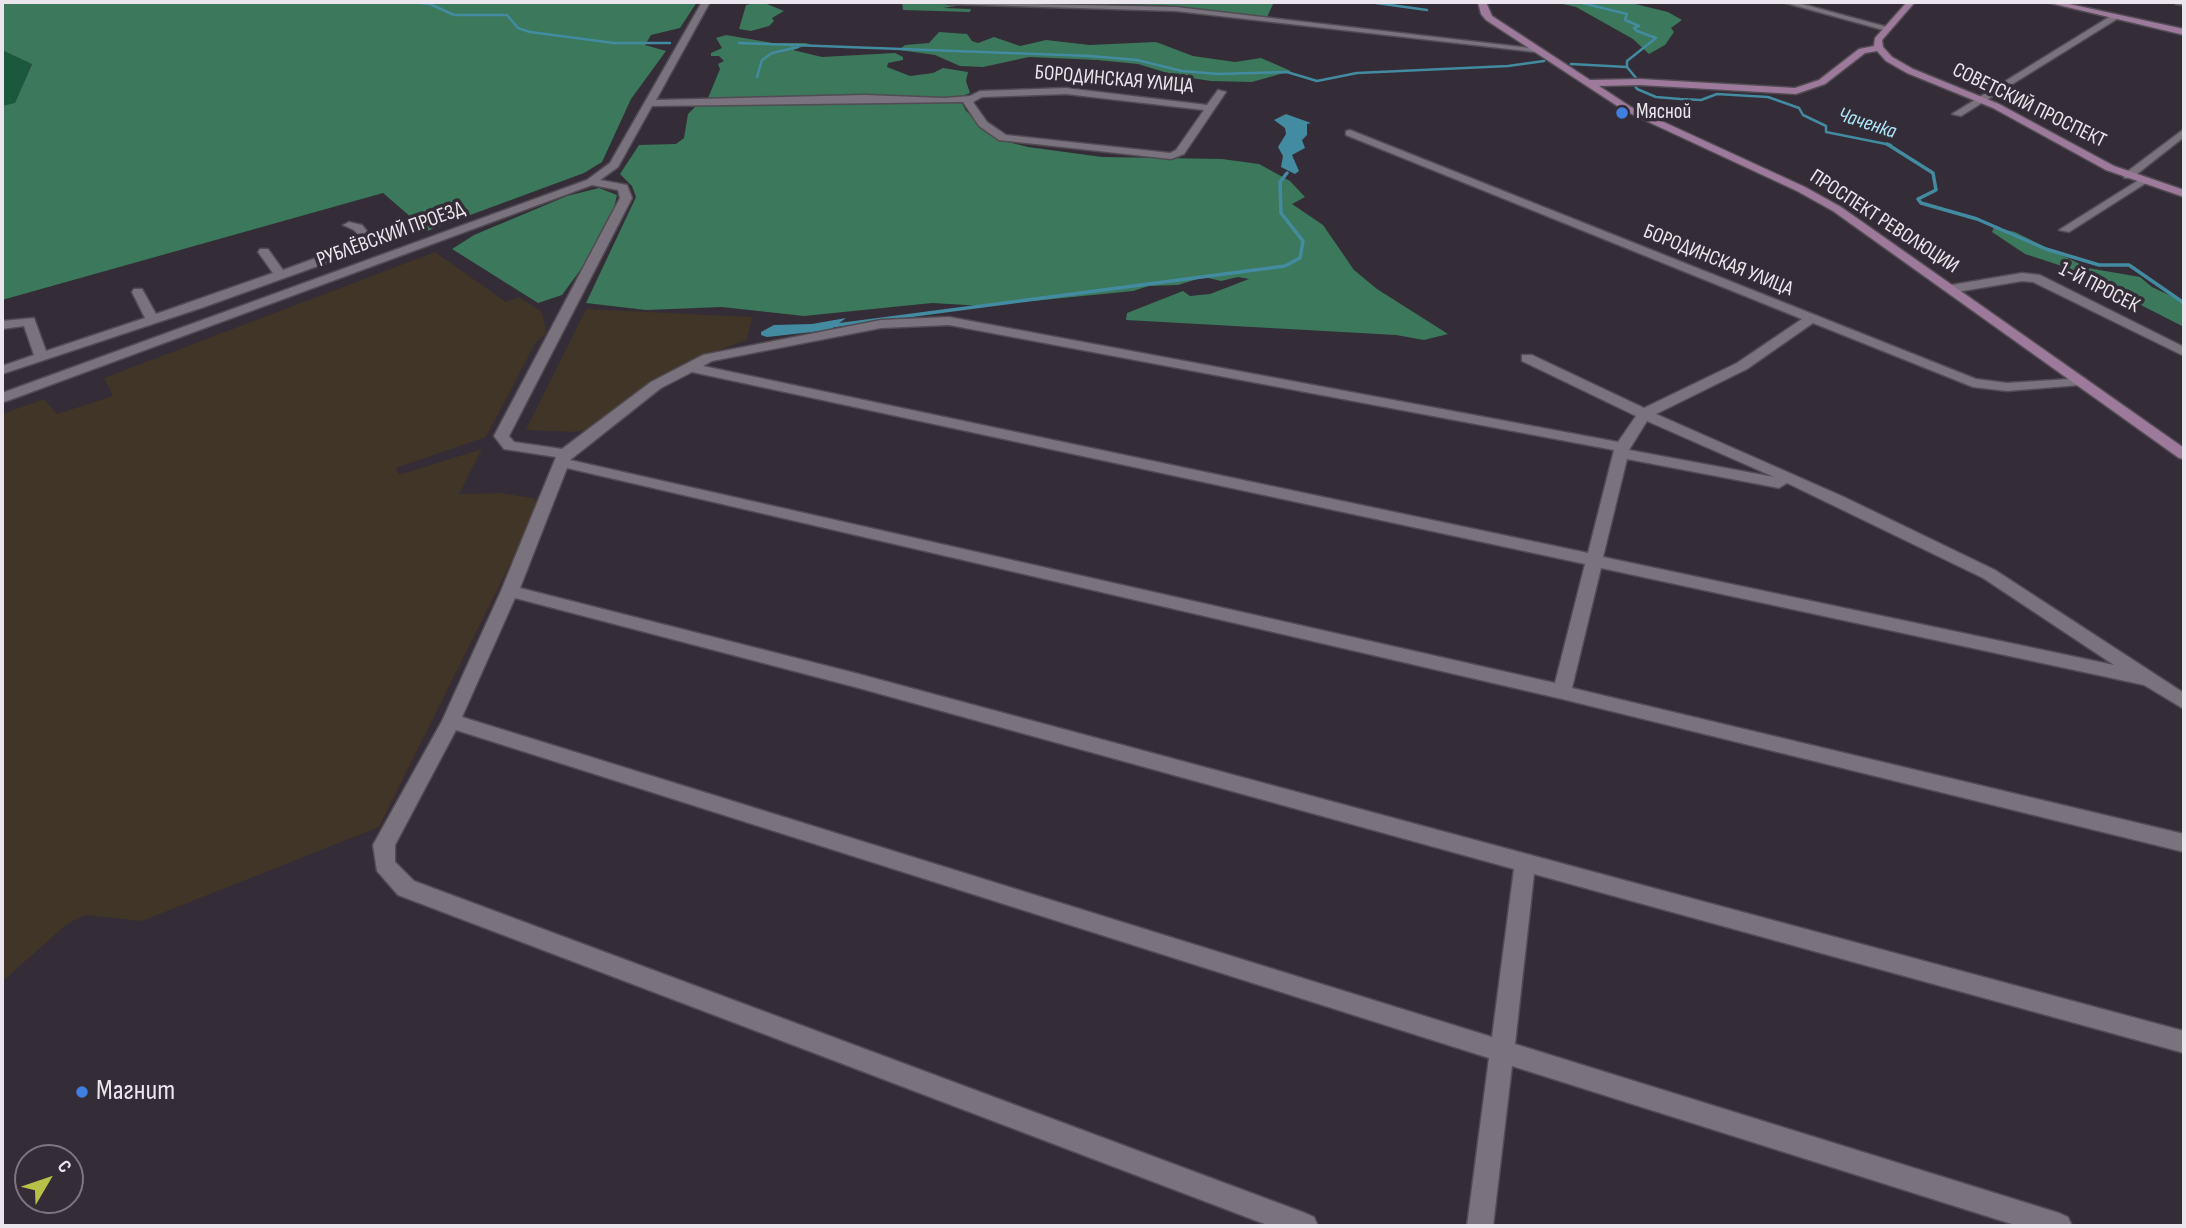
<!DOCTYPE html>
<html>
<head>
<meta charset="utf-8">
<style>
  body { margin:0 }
  #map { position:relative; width:2186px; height:1228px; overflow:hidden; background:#342c36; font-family:"Sofia Sans Condensed",sans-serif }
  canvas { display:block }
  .frame { position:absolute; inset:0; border:4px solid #ebe6ed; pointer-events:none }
  .north { position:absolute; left:14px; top:1144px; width:70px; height:70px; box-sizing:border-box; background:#342c36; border:2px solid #7d767f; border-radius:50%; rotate:51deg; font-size:19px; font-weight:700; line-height:28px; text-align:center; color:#ebe6ed }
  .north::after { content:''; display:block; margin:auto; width:24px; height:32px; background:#b8c147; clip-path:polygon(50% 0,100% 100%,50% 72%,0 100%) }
</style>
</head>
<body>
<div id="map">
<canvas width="2186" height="1228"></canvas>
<div class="frame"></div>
<div class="north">С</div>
</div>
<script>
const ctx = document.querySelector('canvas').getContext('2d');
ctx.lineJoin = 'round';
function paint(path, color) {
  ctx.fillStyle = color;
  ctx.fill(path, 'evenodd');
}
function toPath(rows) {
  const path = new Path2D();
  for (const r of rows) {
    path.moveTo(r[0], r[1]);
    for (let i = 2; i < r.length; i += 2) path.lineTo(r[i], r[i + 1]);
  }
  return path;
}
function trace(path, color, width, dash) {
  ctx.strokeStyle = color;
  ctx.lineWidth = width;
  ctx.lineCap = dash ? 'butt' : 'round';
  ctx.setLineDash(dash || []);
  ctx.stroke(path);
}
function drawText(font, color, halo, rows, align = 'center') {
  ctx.font = font + ' "Sofia Sans Condensed",sans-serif';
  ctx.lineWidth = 7;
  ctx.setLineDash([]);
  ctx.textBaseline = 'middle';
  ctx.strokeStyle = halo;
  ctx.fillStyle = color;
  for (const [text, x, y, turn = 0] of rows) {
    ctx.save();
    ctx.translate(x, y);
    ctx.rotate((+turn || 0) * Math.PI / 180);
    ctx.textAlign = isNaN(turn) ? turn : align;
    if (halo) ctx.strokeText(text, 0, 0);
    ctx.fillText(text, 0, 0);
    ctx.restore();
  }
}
paint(toPath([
  [435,252,506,302,519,297,541,311,547,333,536,342,486,437,396,468,397,471,399,475,482,449,459,494,500,493,533,498,537,502,513,558,379,827,142,921,85,915,67,924,2,982,2,414,44,399,57,414,113,396,104,378],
  [586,309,752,317,747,340,685,362,588,429,576,432,526,430]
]), '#403526');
paint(toPath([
  [2,50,32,63,15,104,2,106]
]), '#1c583e');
paint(toPath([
  [2,2,697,2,680,28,651,35,645,45,666,51,631,99,602,162,584,173,427,231,383,193,2,300,2,106,15,103,32,64,2,50],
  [762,2,784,11,772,18,774,21,769,26,751,31,739,29,746,5],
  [902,2,958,3,962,5,943,8,971,9,970,12,903,10],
  [977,2,1274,2,1267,17,1163,5],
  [1554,2,1627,2,1668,12,1682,20,1671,28,1674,32,1665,45,1649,54,1633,39,1576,7],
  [939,32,967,34,972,41,978,43,994,37,1020,46,1046,40,1090,45,1156,42,1193,56,1235,62,1261,58,1291,71,1252,82,1211,81,1177,76,1138,64,1097,60,1029,57,983,67,960,66,935,55,899,50,905,45,929,43],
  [726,35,773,43,805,43,810,44,793,50,822,57,895,53,903,57,903,60,888,63,887,67,910,76,933,73,943,68,968,72,966,81,970,93,959,97,966,111,1000,140,1028,147,1102,157,1222,159,1259,164,1290,181,1305,197,1292,204,1323,225,1354,270,1377,289,1448,334,1424,340,1396,335,1126,320,1127,313,1183,291,1190,296,1210,294,1249,279,1238,277,1221,281,1204,277,1178,285,1149,286,1133,291,983,306,932,303,804,316,722,307,646,310,586,303,636,197,632,186,620,174,639,145,676,144,684,138,688,114,696,106,706,103,720,69,718,64,724,61,719,56,711,56,711,53,722,48,716,38],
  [599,188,617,195,614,208,584,265,562,295,538,303,452,249,474,235,567,196],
  [1994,227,2015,232,2088,268,2140,277,2152,287,2184,302,2184,327,2068,268,2025,254,1992,232]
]), '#3c785b');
paint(toPath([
  [1286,114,1311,123,1307,124,1307,135,1302,140,1305,148,1292,155,1299,171,1295,174,1281,167,1283,156,1278,147,1286,134,1285,128,1274,120],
  [846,318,830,330,767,337,761,335,761,332,774,325,812,324]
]), '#438ba1');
trace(toPath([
  [357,2,391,2],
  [410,2,430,4,454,15,507,15,518,28,530,32,614,43,670,43],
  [1369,2,1427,10],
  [1578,2,1627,14,1625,20,1639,26,1634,28,1637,31,1656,38,1627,61,1627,67,1636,78,1634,84,1637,89,1656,97,1680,99,1701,100,1717,94,1768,97,1799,108,1803,115,1826,126,1826,132,1891,145],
  [2,3,18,2],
  [739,43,1090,56,1137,60,1182,71,1218,74,1287,72,1317,81,1357,73,1508,66,1544,61],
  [1571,64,1627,67],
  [757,77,762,60,772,53,798,47]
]), '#438ba1', 2.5);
trace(toPath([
  [1887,144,1933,173,1936,190,1918,199,1921,203,1977,219,2046,249,2099,265,2129,265,2184,303],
  [830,326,1285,266,1300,258,1303,241,1281,213,1280,182,1287,173]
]), '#438ba1', 3.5);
const street = toPath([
  [702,2,710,2,656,100,865,95,944,98,970,96,980,91,1066,88,1207,105,1218,90,1226,92,1184,154,1171,159,999,140,979,126,963,102,652,106,618,167,600,180,627,185,632,198,509,436,514,442,562,449,651,382,703,355,881,320,949,317,1618,442,1636,416,1522,361,1522,355,1532,355,1644,408,1737,363,1802,319,1346,135,1346,131,1350,130,1976,379,2007,383,2085,378,2087,381,2080,385,2007,391,1973,387,1813,323,1747,369,1656,414,1844,497,1995,570,2184,693,2184,709,2144,685,1601,568,1572,688,2184,834,2184,852,1562,699,567,468,520,588,855,673,2184,1031,2184,1053,1534,874,1515,1044,2059,1213,2068,1217,2072,1226,2018,1226,1512,1066,1493,1226,1467,1226,1489,1058,456,730,395,845,395,862,414,881,1305,1213,1314,1217,1318,1226,1270,1226,398,895,377,871,373,845,442,721,501,591,556,457,504,449,494,436,620,198,618,190,592,185,7,401,2,402,2,393,587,180,610,163,702,2],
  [1066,94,1204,110,1176,150,1170,153,1006,135,987,122,973,102,982,97,1066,94],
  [949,325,1614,450,1588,553,703,366,712,361,881,328,949,325],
  [692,372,1585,564,1555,683,570,460,661,388,692,372],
  [1647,421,1774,477,1629,450,1647,421],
  [1627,459,1779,488,1787,483,1983,578,2114,665,1603,557,1627,459],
  [515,598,855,687,1514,869,1492,1037,462,717,515,598],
  [944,2,1176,7,1539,49,1535,52,1176,11,948,4,944,2],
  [1782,2,1795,2,1891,28,1887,31,1782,2],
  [2175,2,2184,2,2184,5,2176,4,2175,2],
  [2114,14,2117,19,1961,116,1952,114,2114,14],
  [2184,129,2184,137,2132,178,2124,178,2124,174,2184,129],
  [2142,178,2147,181,2146,183,2069,232,2059,230,2142,178],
  [349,222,362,225,374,240,365,249,204,307,2,374,2,366,34,355,24,326,2,329,2,321,34,318,46,351,145,318,132,292,134,289,142,289,156,314,273,273,258,252,260,249,268,249,283,270,357,243,362,239,354,230,343,225,349,222],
  [2022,273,2040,275,2184,347,2184,356,2033,282,2022,281,1951,293,1945,289,1951,285,2022,273]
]);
const secondary = toPath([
  [1478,2,1486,2,1492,16,1590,80,1640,79,1795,88,1819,80,1859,49,1874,46,1875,38,1907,2,1915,2,1882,40,1883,47,1892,57,1913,69,1999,104,2114,166,2184,190,2184,197,2106,170,1993,108,1907,73,1886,61,1877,51,1865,53,1825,84,1796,94,1640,85,1599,86,1631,107,1805,187,1841,207,2184,448,2184,459,2179,458,1833,211,1797,191,1625,111,1486,20,1481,14,1478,2],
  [2046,2,2060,2,2184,29,2184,35,2046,2]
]);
trace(street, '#514b53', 3);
trace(secondary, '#514b53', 3);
paint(street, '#7a727d');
paint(secondary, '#9d7a9c');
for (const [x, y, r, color] of [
  [1622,113,7,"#3f7fe0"],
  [82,1092,7,"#3f7fe0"]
]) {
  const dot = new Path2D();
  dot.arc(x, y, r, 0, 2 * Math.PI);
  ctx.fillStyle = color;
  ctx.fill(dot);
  trace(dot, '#342c36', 2.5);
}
drawText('21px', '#ebe6ed', '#342c36', [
  ["БОРОДИНСКАЯ УЛИЦА",1114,80,5],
  ["СОВЕТСКИЙ ПРОСПЕКТ",2029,106,26],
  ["ПРОСПЕКТ РЕВОЛЮЦИИ",1884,222,33],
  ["РУБЛЁВСКИЙ ПРОЕЗД",391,235,-20],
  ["БОРОДИНСКАЯ УЛИЦА",1718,261,22],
  ["1-Й ПРОСЕК",2099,288,27]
]);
drawText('21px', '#ebe6ed', '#342c36', [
  ["Мясной",1636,113]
], 'left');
drawText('italic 21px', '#aee9fc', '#342c36', [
  ["Чаченка",1867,124,18]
]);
drawText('28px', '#ebe6ed', '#342c36', [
  ["Магнит",96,1092]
], 'left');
</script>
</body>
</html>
